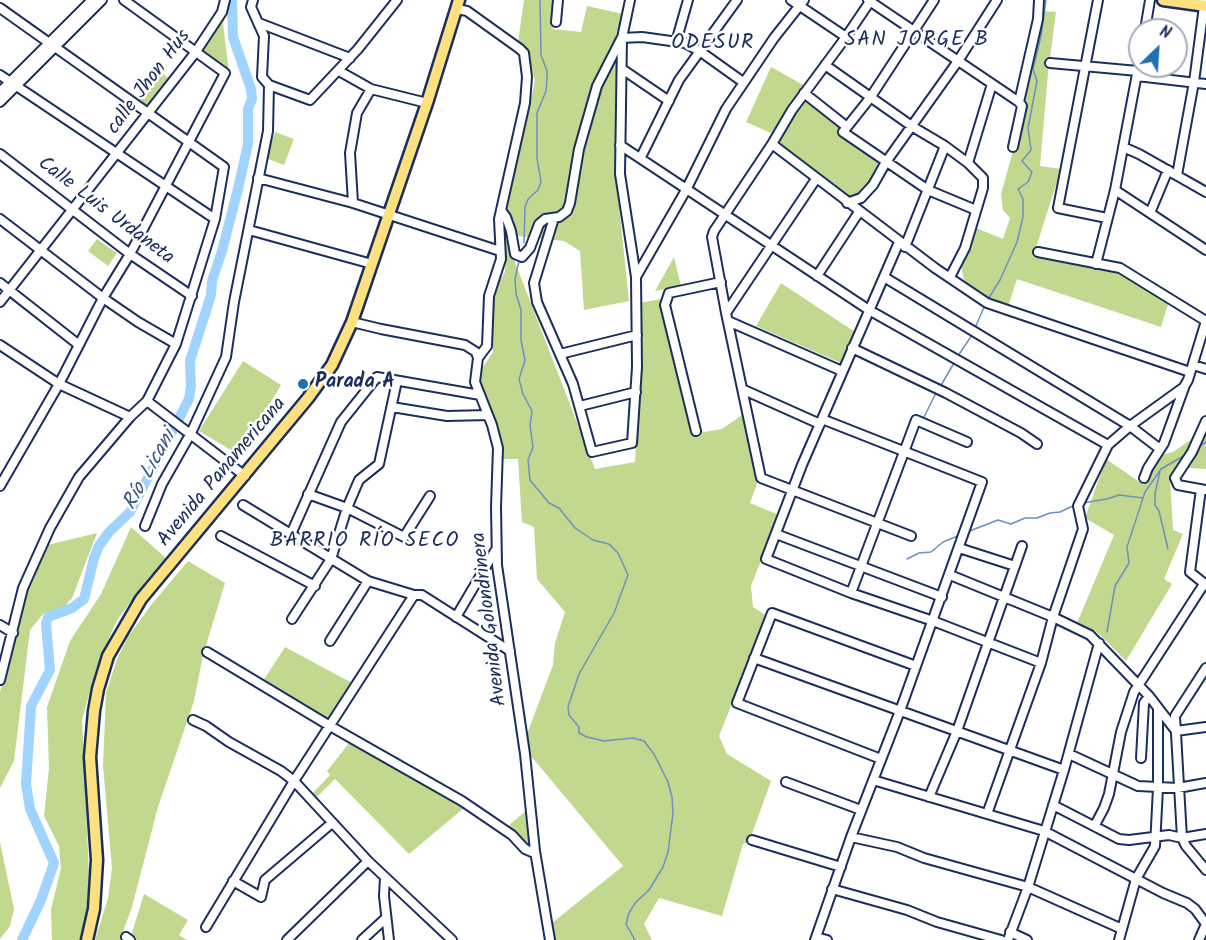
<!DOCTYPE html>
<html>
<head>
<meta charset="utf-8">
<style>
  body { margin:0 }
  #map { position:relative; width:1206px; height:940px; overflow:hidden; background:#fff; font-family:Kalam,sans-serif }
  canvas { display:block }
  .north { position:absolute; left:1128px; top:18px; width:60px; height:60px; box-sizing:border-box; background:#fff; border:2px solid #a4acbf; border-radius:50%; rotate:25deg; font-size:16px; font-weight:700; line-height:24px; text-align:center; color:#1b2f5e }
  .north::after { content:''; display:block; margin:auto; width:21px; height:27px; background:#1f6fb2; clip-path:polygon(50% 0,100% 100%,50% 72%,0 100%) }
</style>
</head>
<body>
<div id="map">
<canvas width="1206" height="940"></canvas>
<div class="north">N</div>
</div>
<script>
const ctx = document.querySelector('canvas').getContext('2d');
ctx.lineJoin = 'round';
function paint(path, color) {
  ctx.fillStyle = color;
  ctx.fill(path, 'evenodd');
}
function toPath(rows) {
  const path = new Path2D();
  for (const r of rows) {
    path.moveTo(r[0], r[1]);
    for (let i = 2; i < r.length; i += 2) path.lineTo(r[i], r[i + 1]);
  }
  return path;
}
function trace(path, color, width, dash) {
  ctx.strokeStyle = color;
  ctx.lineWidth = width;
  ctx.lineCap = dash ? 'butt' : 'round';
  ctx.setLineDash(dash || []);
  ctx.stroke(path);
}
function drawText(font, color, halo, rows, align = 'center') {
  ctx.font = font + ' Kalam,sans-serif';
  ctx.lineWidth = 5;
  ctx.setLineDash([]);
  ctx.textBaseline = 'middle';
  ctx.strokeStyle = halo;
  ctx.fillStyle = color;
  for (const [text, x, y, turn = 0] of rows) {
    ctx.save();
    ctx.translate(x, y);
    ctx.rotate((+turn || 0) * Math.PI / 180);
    ctx.textAlign = isNaN(turn) ? turn : align;
    if (halo) ctx.strokeText(text, 0, 0);
    ctx.fillText(text, 0, 0);
    ctx.restore();
  }
}
paint(toPath([
  [524,0,554,0,553,29,581,32,587,6,623,14,619,35,616,177,629,301,584,310,580,251,564,241,517,236,507,207,535,81,528,54,518,42],
  [226,11,223,24,229,72,200,51],
  [1042,11,1056,12,1048,73,1040,166,1061,169,1034,254,1120,274,1168,304,1161,327,1017,279,1008,307,990,300,964,280,961,266,976,228,1003,239,1010,218,1003,210,1001,194,1026,104,1024,92],
  [771,67,805,86,771,133,746,122],
  [159,71,171,80,148,109,137,100],
  [805,99,841,128,838,133,882,164,859,195,848,198,778,143,795,111],
  [275,132,294,139,284,165,266,158],
  [97,239,117,253,108,266,88,251],
  [506,239,595,469,635,462,640,360,639,303,662,299,692,434,722,429,742,415,757,484,750,503,779,515,751,586,753,607,767,616,719,736,727,754,771,781,749,842,743,844,722,916,659,898,644,924,652,940,555,940,552,923,623,866,530,755,527,734,553,665,555,643,565,612,537,579,534,527,522,522,518,459,501,459,498,439,480,382,481,370,493,352,492,299,496,287,505,272],
  [674,257,681,286,655,291],
  [781,283,855,332,841,363,756,326],
  [243,361,281,385,239,455,199,431],
  [1206,429,1206,469,1188,468,1170,477,1173,530,1183,534,1164,579,1172,584,1126,661,1097,632,1077,623,1114,535,1085,518,1106,459,1144,485,1160,455,1173,452],
  [131,527,167,559,147,580,117,620,97,666,82,720,89,874,85,931,80,940,52,940,51,909,61,869,59,846,44,816,49,768,47,707,70,641,101,594],
  [97,533,72,598,65,606,43,614,30,630,14,761,0,788,0,692,27,589,37,563,47,545],
  [188,561,225,583,203,655,194,701,158,807,132,907,120,940,95,940,108,898,112,868,103,766,106,693,117,659,128,637,151,605],
  [285,647,352,683,329,720,263,681],
  [350,742,464,808,409,854,335,779,316,798,312,794,330,775,327,771],
  [527,810,532,846,527,844,509,825],
  [0,842,14,909,10,926,0,939],
  [144,894,188,920,179,935,187,940,137,940,131,936]
]), '#c1d88e');
trace(toPath([
  [524,243,525,207,528,199,538,190,541,182,537,158,537,113,546,91,547,79,547,71,541,55,540,0],
  [519,261,515,279,516,294,521,310,521,340,525,360,519,379,523,394,532,411,530,425,533,447,528,460,530,480,549,503,559,508,575,528,593,540,609,544,618,553,628,575,614,613,579,674,568,707,569,715,579,727,579,733,587,737,604,741,633,738,644,741,654,754,668,782,672,797,673,813,668,852,663,867,649,890,636,902,629,913,626,924,635,940],
  [987,301,1000,280,1017,242,1023,217,1023,199,1018,189,1028,182,1032,172,1022,161,1031,150,1028,128,1037,81,1033,69,1041,36,1046,0],
  [975,328,985,305],
  [958,356,972,335],
  [940,387,954,363],
  [923,419,937,391],
  [1198,447,1206,442],
  [1160,472,1155,493,1155,505,1159,511,1168,549],
  [1083,503,1107,499,1119,495,1143,498],
  [967,532,998,520,1011,524,1025,518,1037,518,1050,513,1060,512,1075,505],
  [907,559,919,553,931,552,943,542,960,535],
  [1107,632,1115,586,1129,563,1127,547,1145,492,1161,469,1187,454]
]), '#6b91be', 1.5);
trace(toPath([
  [22,940,41,900,54,863,30,809,26,784,31,706,50,670,46,624,48,617,72,608,84,599,94,558,99,546,109,532,130,512,189,399,191,386,190,361,211,295,212,281,222,251,238,189,248,144,248,109,252,99,251,89,233,37,232,0]
]), '#a0d3fe', 10);
const minor = toPath([
  [253,0,251,7,264,36,262,77,269,85,310,100,358,49,397,0],
  [791,0,846,37],
  [868,0,1019,102,1022,106,1013,147],
  [871,0,846,37,792,110,772,144,714,231,712,237,726,313,761,478,911,536],
  [934,0,870,98,843,132,928,190,976,210],
  [1098,0,1058,208,1107,218],
  [0,8,224,167,215,219,176,344,147,401,130,417,79,477,50,528,23,588,0,680],
  [457,9,467,11,520,49,524,53,527,77,525,103,499,219,501,259,489,296,487,346,478,358,475,382,492,425,498,448,496,507,497,565,525,754,535,851,550,940],
  [556,22,558,0],
  [259,23,350,58],
  [1145,30,1150,0],
  [622,38,642,37,685,43,701,52,743,82],
  [676,42,688,0],
  [1050,63,1138,71],
  [825,65,913,127,945,146,968,163,983,178,983,188,965,248,950,277],
  [622,69,669,101],
  [339,71,371,89,427,103],
  [0,75,215,219],
  [1137,76,1206,84],
  [0,92,92,0],
  [804,93,847,127],
  [0,102,102,0],
  [1019,102,1038,19,1039,0],
  [772,144,935,268,987,303,1190,372],
  [620,145,869,310,1108,445,1130,426,1184,387,1188,380,1206,321],
  [1123,147,1139,154,1206,192],
  [0,154,130,254,192,296],
  [641,157,679,80,737,0],
  [968,163,992,84],
  [1177,175,1194,82,1204,6,1202,0],
  [258,178,353,203,500,251],
  [1115,190,1206,250],
  [353,203,350,153,357,113,371,89],
  [847,203,861,198,873,185,886,162,958,61,997,0],
  [501,210,506,217,511,231,515,254,522,257,530,248,539,224,545,219,559,217,567,211,570,203,579,149,597,86,621,39],
  [1150,213,1168,170],
  [554,218,534,283,537,302,573,384,592,452,632,443,637,367,636,277,620,174,622,38,630,0],
  [0,219,103,298,138,322,176,344],
  [249,230,372,264],
  [899,242,802,465,766,559,851,593,933,621,1041,663],
  [905,247,945,146],
  [1038,252,1120,268,1206,321],
  [1096,264,1115,190,1140,58],
  [817,276,859,212],
  [636,277,686,190,726,109,774,38,804,0],
  [884,277,1130,426,1160,449],
  [0,283,79,345],
  [0,302,195,53,222,12,225,0],
  [726,313,816,179],
  [728,321,842,371],
  [352,322,381,329,465,345,476,352,478,358],
  [0,345,59,384,130,417],
  [852,348,946,393,1021,433,1037,444],
  [560,354,637,335],
  [1193,365,1206,369],
  [744,390,820,424],
  [147,401,245,476],
  [580,406,636,392],
  [392,407,447,416,488,415],
  [696,431,665,305,669,293,721,282],
  [1144,478,1148,468,1164,443,1184,388],
  [0,486,59,384,103,298,130,254,225,73,124,0],
  [1201,489,1190,572,1206,585],
  [1205,490,1178,485,1175,478,1192,452,1206,421],
  [308,494,347,508,404,537,430,496],
  [243,505,368,581,414,595],
  [145,526,162,484,191,433,226,357,234,302,268,131,269,85],
  [291,534,341,422,377,377,480,395],
  [776,534,942,597],
  [221,536,315,586],
  [959,548,1015,566],
  [950,575,1053,617,1090,635,1149,696,1176,731,1206,727],
  [851,593,916,420,967,442],
  [456,617,495,551],
  [292,619,331,559,347,508,359,480,379,464,397,381],
  [0,625,13,633],
  [330,641,368,581],
  [207,652,330,726,462,801,512,835,525,849,532,852,535,851],
  [754,658,1064,770],
  [1206,668,1175,716,1182,838,1186,846,1206,870],
  [193,720,206,726,229,742,281,771,294,781,368,861,452,940],
  [1069,754,1138,786,1178,788,1206,783],
  [1141,758,1144,703,1149,696],
  [881,759,737,703,772,613,916,666],
  [873,780,1044,831,1163,893,1187,903,1195,909,1206,924],
  [786,782,861,810],
  [929,797,957,731,1022,546],
  [1053,805,1119,839,1129,840,1169,835,1182,838,1206,834],
  [987,814,1041,663,1053,617,1083,529,1078,506,1108,445],
  [1095,825,1104,808,1109,794,1121,732,1134,692,1204,584],
  [851,837,897,847,924,858,1028,887,1122,929],
  [752,840,841,867],
  [385,877,384,896,389,940],
  [233,881,261,897,265,880,332,823],
  [832,889,907,910,937,922,1001,940],
  [206,927,294,781,414,595,422,595,510,651],
  [1010,932,1027,940],
  [126,937,130,940],
  [816,937,827,940],
  [287,940,368,861],
  [362,940,386,918],
  [815,940,851,837,900,711,982,482,822,419],
  [1008,940,1028,887,1064,770,1099,643],
  [1119,940,1136,879,1155,846,1158,788,1158,709],
  [1199,940,1206,924]
]);
const major = toPath([
  [1163,0,1206,6],
  [87,940,94,909,97,860,90,757,94,711,98,689,108,656,141,599,308,398,332,365,352,322,427,103,459,0]
]);
trace(minor, '#1b2f5e', 12);
trace(major, '#1b2f5e', 15);
trace(minor, '#fff', 8);
trace(major, '#fde080', 10);
for (const [x, y, r, color] of [
  [303,384,6,"#1f6fb2"]
]) {
  const dot = new Path2D();
  dot.arc(x, y, r, 0, 2 * Math.PI);
  ctx.fillStyle = color;
  ctx.fill(dot);
  trace(dot, '#fff', 2);
}
drawText('20px', '#1b2f5e', '#fff', [
  ["calle Jhon Hus",150,83,-53],
  ["Calle Luis Urdaneta",105,212,37],
  ["Avenida Panamericana",223,473,-50],
  ["Avenida Golondrinera",491,619,-97]
]);
drawText('bold 20px', '#1b2f5e', '#fff', [
  ["Parada A",315,384]
], 'left');
ctx.letterSpacing = '1.5px';
drawText('21px', '#1b2f5e', '#fff', [
  ["SAN JORGE B",917,41],
  ["ODESUR",713,44],
  ["BARRIO RÍO SECO",365,542]
]);
ctx.letterSpacing = '0px';
drawText('italic 21px', '#3c5886', '#fff', [
  ["Río Licani",151,471,-61]
]);
</script>
</body>
</html>
